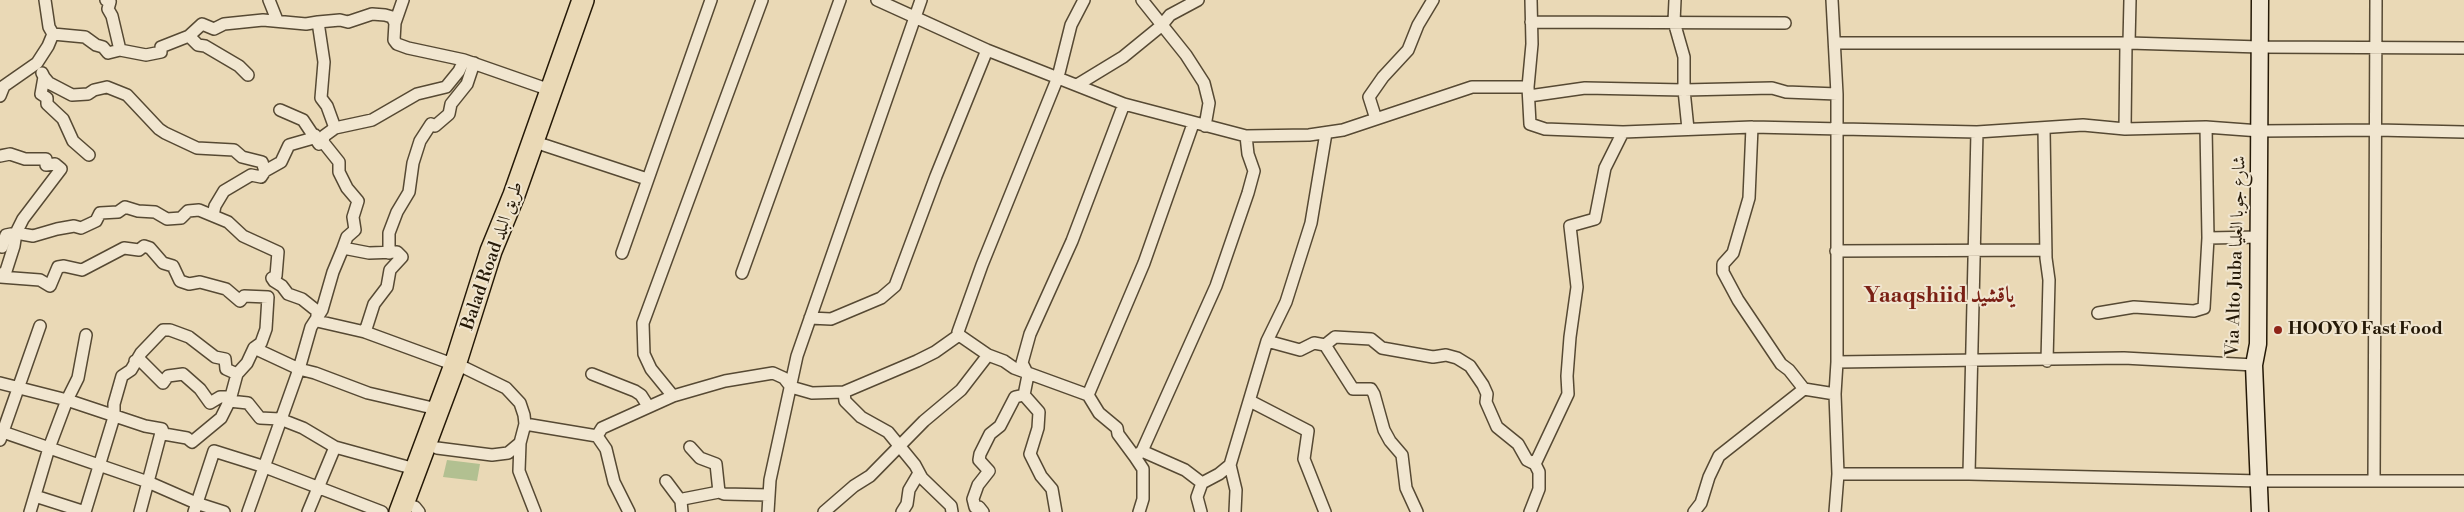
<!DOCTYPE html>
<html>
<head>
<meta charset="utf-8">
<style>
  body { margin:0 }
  canvas { display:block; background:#ead9b6 }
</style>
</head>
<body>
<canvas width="2464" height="512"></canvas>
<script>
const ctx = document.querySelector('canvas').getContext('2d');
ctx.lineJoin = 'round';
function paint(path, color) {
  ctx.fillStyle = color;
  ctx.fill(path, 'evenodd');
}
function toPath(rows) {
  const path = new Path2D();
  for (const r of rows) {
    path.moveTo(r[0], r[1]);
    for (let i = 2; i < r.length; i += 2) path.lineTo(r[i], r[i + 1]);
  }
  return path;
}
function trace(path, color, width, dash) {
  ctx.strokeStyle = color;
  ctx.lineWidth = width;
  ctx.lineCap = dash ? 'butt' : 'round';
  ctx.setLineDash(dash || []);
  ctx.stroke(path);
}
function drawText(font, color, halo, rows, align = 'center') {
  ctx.font = font + ' "Libre Bodoni",Amiri,serif';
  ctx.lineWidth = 4;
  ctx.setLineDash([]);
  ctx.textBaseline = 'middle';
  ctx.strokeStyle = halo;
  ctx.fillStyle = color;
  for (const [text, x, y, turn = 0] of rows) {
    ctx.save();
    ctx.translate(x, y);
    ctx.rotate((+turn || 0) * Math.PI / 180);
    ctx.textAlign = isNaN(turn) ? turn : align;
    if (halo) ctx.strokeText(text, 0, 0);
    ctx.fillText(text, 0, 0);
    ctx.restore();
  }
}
paint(toPath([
  [447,460,480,464,477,481,443,477]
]), '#b2c091');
const street = toPath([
  [106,0,110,2,108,9,112,16,120,50],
  [269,0,277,20],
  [877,0,987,50,1124,104,1246,136,1309,135,1343,130,1472,87,1528,87],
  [1084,0,1071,25,1058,77,982,265,958,332,959,335,988,355,1004,361,1014,368,1088,395,1099,413,1117,428,1118,434,1135,457,1142,451,1185,470,1202,483,1197,497,1201,512],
  [1142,0,1186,55,1204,83,1209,103,1205,126],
  [1531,0,1532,44,1528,87,1530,124,1545,129,1623,132,1752,127,1977,132,2083,125,2125,129,2206,127,2260,131,2377,130,2464,132],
  [1675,0,1674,22,1684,57,1684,90,1688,129],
  [1832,0,1837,94,1837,362,1835,394,1838,474,1835,512],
  [1531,22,1785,23],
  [395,23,403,0],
  [53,34,85,37,96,45,103,47,108,53,120,50,146,55,161,52,161,47,189,36,202,24,214,29,224,24,263,20,306,24,318,22],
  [189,36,198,45,205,46,239,66,248,75],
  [1835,43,2129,43,2260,47,2464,48],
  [2129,43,2130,0],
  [42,73,44,77,41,94,47,98,47,104,63,119,73,141,89,155],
  [44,77,49,83,72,95,88,94,94,90,107,87,127,95,159,129,165,133,197,148,234,150,242,157,262,162,265,171],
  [1077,85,1123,57,1161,26,1170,15,1198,0],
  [0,96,4,86,37,63,48,46,53,34,49,27,45,0],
  [1529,96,1585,88,1684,90,1772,88,1786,92,1837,94],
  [280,110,303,120,319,144,323,142,339,162,339,172,347,188,358,201,353,217,355,230,347,237,343,248,369,253,397,252,402,257,390,270,387,287,374,304,365,332],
  [1376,119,1369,97,1383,77,1408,50,1418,25,1433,0],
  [1752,127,1749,198,1733,253,1723,264,1723,272,1738,300,1781,364,1789,370,1804,389],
  [335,128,372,120,417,94,446,87,459,71,464,60],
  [2044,129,2046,258,2049,280,2047,361],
  [2125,129,2126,44],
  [323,142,324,136,335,128,327,106,321,98,324,62,318,22,340,20,348,22,372,14,385,15,392,17,395,23,394,40,397,44,408,48,464,60,550,90],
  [544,145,647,179],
  [0,156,10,154,25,159,46,159,46,165,55,164,61,169,23,219,16,233,6,235,2,247],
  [213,215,215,206,224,191,251,175,261,177,265,171,281,162,289,145,310,139,315,135],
  [2208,238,2259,237],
  [1836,251,2046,250],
  [389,253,389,233,397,212,409,192,413,163,420,141,431,124,435,126,449,114,451,104,467,84,474,63],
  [622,253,711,0],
  [742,273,840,0],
  [0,276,6,271,14,246,16,233,33,236,57,229,74,226,81,228,96,221,100,213,118,212,125,207,138,211,155,212,167,219,181,218,188,211,199,210,228,222,243,236,278,252,276,276,272,278,274,281,282,286,288,294,302,299,317,311,317,321],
  [0,277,40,280,50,286,58,267,64,266,82,270,124,248,139,250,144,246,150,248,163,263,173,266,180,281,189,284,200,282,226,289,240,301,244,296,268,297,266,329,261,343,254,348,299,369,315,373,368,393,437,409],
  [2098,313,2134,307,2194,311,2204,308,2208,238,2206,127],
  [810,318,831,319,881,298,895,286,936,176,987,50],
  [317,321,365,332,455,365],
  [1267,341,1300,350,1314,343,1325,345,1353,389,1371,389,1374,394,1384,430,1390,441,1402,455,1406,488,1417,512],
  [1325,345,1335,337,1371,339,1382,348,1433,357,1446,355,1457,358,1470,366,1483,385,1487,394,1486,402,1497,427,1518,444,1527,460,1535,464],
  [135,361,141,361,163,383,168,376,183,374,200,389,210,403,220,397,226,397,229,401,248,403,260,418,280,419,303,428,335,447],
  [1837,362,2124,358,2254,365],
  [465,368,506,388,520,403,524,415,525,424,520,443,519,471,535,512],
  [592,374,635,391,641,395,648,406],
  [0,383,67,400,145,426,162,429],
  [844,392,845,401,861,417,888,432,915,465,922,478,951,506,952,512],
  [1088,395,1144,263,1193,124],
  [673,396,725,381,773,373,784,378,791,387,812,393,844,392,917,361,935,352,959,335],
  [1250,401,1308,431,1304,459,1325,512],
  [525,424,597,436,606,449,614,482,629,512],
  [162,429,164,434,187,438,192,442,221,418,230,400,237,374,247,363,254,348],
  [0,431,148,482,196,503,224,512],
  [597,436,602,428,673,396,651,369,644,354,643,323,762,0],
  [0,440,40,326],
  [690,447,700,458,716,464,719,492,724,494,769,495],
  [437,448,492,455,508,453,520,443],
  [1142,451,1216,286,1248,193,1254,171,1248,154,1246,136],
  [1135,457,1143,469,1143,499,1139,512],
  [1838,474,1969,474,2260,481,2464,481],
  [1969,474,1977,132],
  [666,481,681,501],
  [2374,481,2376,0],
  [1202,483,1219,474,1230,465],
  [35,496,85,512],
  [415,507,419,512],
  [30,512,49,448,67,400,78,378,86,335],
  [85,512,114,417,114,404,122,376,131,370,141,353,163,330,170,330,189,337,215,357,225,359,226,369,237,374],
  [140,512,162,429],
  [194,512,214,451,265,467,382,512],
  [248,512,299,369,311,327,322,310,333,272,343,248],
  [308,512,335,447,415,469],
  [682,512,681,501,683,499,719,492],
  [768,512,770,480,797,356,921,0],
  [824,512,854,486,870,476,924,421,961,390,988,355],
  [902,512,907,504,909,490,919,473],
  [983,512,979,507,975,507,973,499,978,485,989,471,979,460,980,454,990,434,1000,426,1015,397,1024,395],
  [1056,512,1052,489,1041,476,1030,454,1038,428,1039,412,1024,395,1028,375,1022,363,1030,334,1072,241,1124,104],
  [1235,512,1236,490,1230,465,1267,341,1286,302,1311,223,1326,133],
  [1530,512,1539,489,1539,472,1535,464,1568,394,1567,376,1570,337,1577,287,1570,226,1595,219,1605,168,1623,132],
  [1694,512,1701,503,1709,477,1719,456,1804,389,1835,394]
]);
const secondary = toPath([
  [2260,512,2254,365,2258,344,2260,0]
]);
const highway = toPath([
  [400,512,455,365,491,251,514,195,583,0]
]);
trace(street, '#564933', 14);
trace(secondary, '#251907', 19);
trace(highway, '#251907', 24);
trace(street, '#f1e6d0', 11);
trace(secondary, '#f1e6d0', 16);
trace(highway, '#ead9b6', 21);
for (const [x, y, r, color] of [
  [2278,330,5,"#8f2418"]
]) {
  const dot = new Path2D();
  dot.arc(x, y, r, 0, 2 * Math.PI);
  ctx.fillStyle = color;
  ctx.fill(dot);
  trace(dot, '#f1e6d0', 2);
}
drawText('18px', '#251907', '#f1e6d0', [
  ["Balad Road طريق البلد",493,256,-71],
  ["Via Alto Juba شارع جوبا العليا",2237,256,-88]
]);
drawText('bold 18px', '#251907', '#f1e6d0', [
  ["HOOYO Fast Food",2288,330]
], 'left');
drawText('bold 22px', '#7a1f14', '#f1e6d0', [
  ["Yaaqshiid ياقشيد",1939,297]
]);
</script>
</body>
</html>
